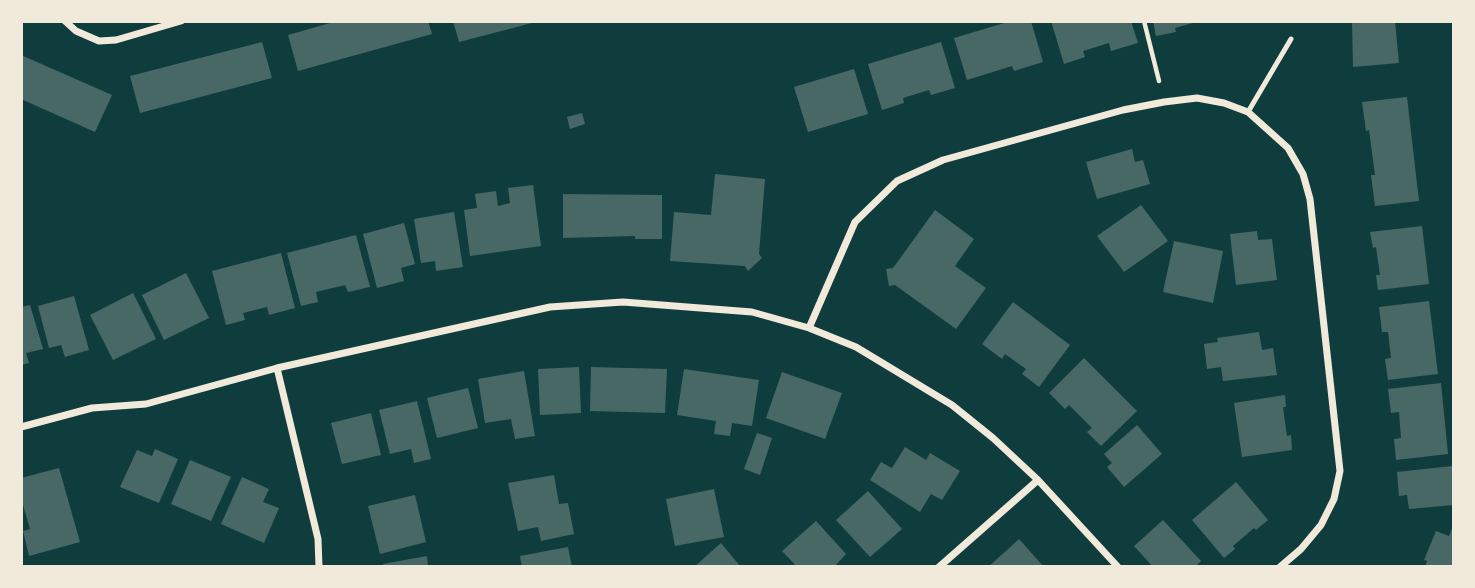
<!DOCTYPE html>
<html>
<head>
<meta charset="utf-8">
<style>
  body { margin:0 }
  #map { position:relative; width:1475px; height:588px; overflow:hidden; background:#0f3d3e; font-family:"Roboto Condensed",sans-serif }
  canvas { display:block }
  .frame { position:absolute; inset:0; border:23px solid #f1e9da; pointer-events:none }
</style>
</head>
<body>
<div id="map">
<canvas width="1475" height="588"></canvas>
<div class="frame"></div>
</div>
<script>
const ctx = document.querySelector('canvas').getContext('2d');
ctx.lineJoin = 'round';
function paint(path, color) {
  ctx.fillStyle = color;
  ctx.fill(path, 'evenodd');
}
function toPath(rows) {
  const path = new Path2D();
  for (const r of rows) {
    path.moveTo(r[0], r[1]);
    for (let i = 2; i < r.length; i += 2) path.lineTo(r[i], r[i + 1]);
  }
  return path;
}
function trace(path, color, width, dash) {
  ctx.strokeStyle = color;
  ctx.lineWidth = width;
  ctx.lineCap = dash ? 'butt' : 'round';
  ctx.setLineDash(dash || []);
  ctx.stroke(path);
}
paint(toPath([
  [337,21,428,21,432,34,298,71,288,35],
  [453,21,536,21,536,22,459,42],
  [1011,21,1031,21,1043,62,1014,71,1012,66,967,80,954,38],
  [1051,21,1131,21,1138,43,1111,51,1109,43,1083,51,1085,57,1064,64],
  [1153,21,1192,21,1193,23,1175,28,1176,32,1156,36],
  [1352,21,1395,21,1399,63,1353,67],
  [262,42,272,78,140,113,130,76],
  [941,42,955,88,931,95,929,90,903,98,904,103,882,110,868,64],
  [21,55,112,95,95,132,21,99],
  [854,69,868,114,808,132,794,87],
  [1407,97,1419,201,1375,206,1371,175,1375,175,1369,130,1366,131,1362,102],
  [582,113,585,124,570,129,567,117],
  [1132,149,1135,162,1143,160,1150,184,1097,199,1086,162],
  [715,174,765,179,759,254,762,258,748,271,745,266,670,261,674,212,711,215],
  [533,185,541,246,470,256,464,210,477,208,475,194,496,191,498,206,510,203,508,188],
  [563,194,662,195,662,239,635,239,635,236,563,238],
  [1141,205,1168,241,1124,272,1097,236],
  [935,210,974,239,955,266,986,288,956,329,895,285,889,286,886,269,893,268],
  [454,212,463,267,436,271,435,261,421,263,414,219],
  [404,223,415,264,401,268,404,281,377,288,363,234],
  [1422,226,1429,284,1378,290,1376,275,1380,275,1376,247,1373,248,1370,232],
  [1257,231,1258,240,1272,239,1277,280,1236,285,1230,234],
  [356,235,370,287,348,292,345,285,316,292,318,302,301,306,287,253],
  [1174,241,1223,251,1213,303,1163,292],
  [281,253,295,308,269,315,267,307,243,313,245,320,226,325,212,271],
  [186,273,209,318,164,340,142,295],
  [133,293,156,339,113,360,90,315],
  [74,296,89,350,65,357,61,345,49,348,38,306],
  [1429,301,1438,374,1388,380,1385,359,1391,358,1388,332,1382,332,1379,307],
  [1013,302,1070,345,1039,387,1022,374,1026,369,1005,354,1002,359,982,344],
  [30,305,43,349,26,353,29,363,21,365,21,307],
  [1259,332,1262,350,1273,348,1277,375,1223,381,1221,367,1207,369,1204,344,1218,342,1217,338],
  [1084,358,1137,411,1101,446,1087,432,1092,428,1069,405,1065,409,1049,393],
  [579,367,581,413,540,415,538,369],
  [591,367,667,369,665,413,590,411],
  [684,369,759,380,752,426,732,423,730,436,714,434,716,421,677,415],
  [524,371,535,436,515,439,511,419,485,423,478,379],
  [782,372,842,393,825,439,766,418],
  [1441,383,1448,454,1396,460,1394,439,1401,438,1399,412,1391,413,1388,389],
  [468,388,478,428,437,438,427,398],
  [1285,395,1286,407,1283,407,1287,436,1291,435,1292,450,1242,457,1234,403],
  [417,401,431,459,414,463,411,449,390,454,379,410],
  [371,413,381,455,342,464,331,423],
  [1137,425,1162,454,1124,487,1107,467,1112,463,1104,454],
  [757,433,772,438,760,475,744,469],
  [905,447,926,460,930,453,960,471,942,500,931,494,920,512,870,480,881,462,892,468],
  [155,449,178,459,159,503,120,487,137,450,152,456],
  [190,460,231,477,211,521,171,504],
  [1452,466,1454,505,1409,509,1407,495,1399,496,1397,472],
  [59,468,80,542,29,556,23,531,30,529,23,505,21,506,21,478],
  [554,475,559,504,568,503,574,534,541,541,538,527,518,531,508,483],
  [242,477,269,489,263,502,279,508,264,543,221,524],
  [1236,482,1268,520,1256,530,1254,528,1233,546,1235,549,1224,558,1192,520],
  [714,489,724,537,675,546,666,499],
  [868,491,902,529,870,557,836,520],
  [415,495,426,542,380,554,368,506],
  [1163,520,1201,561,1195,567,1153,567,1134,546],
  [816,521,846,554,834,567,797,567,782,551],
  [1454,523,1454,567,1425,567,1427,561,1424,560,1436,531,1449,536],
  [1019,539,1044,567,988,567,1007,550],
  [721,543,740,566,694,567],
  [568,547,572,567,522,567,520,556],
  [427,556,428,567,384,567,383,564]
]), '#486865');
trace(toPath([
  [1144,21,1159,81]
]), '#f1e9da', 4.5);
trace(toPath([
  [1248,112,1291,39]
]), '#f1e9da', 5);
trace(toPath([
  [65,21,76,31,99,41,116,40,181,21],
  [809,328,855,222,897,181,943,160,1123,110,1164,102,1197,98,1224,103,1248,112,1288,148,1303,174,1310,199,1340,471,1334,499,1321,525,1301,549,1280,567],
  [277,368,318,539,319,567],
  [21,427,92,408,146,404,277,368,550,307,623,302,752,312,809,328,856,347,952,405,993,438,1038,480,1118,567],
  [939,567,1038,480]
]), '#f1e9da', 7);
</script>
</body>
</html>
